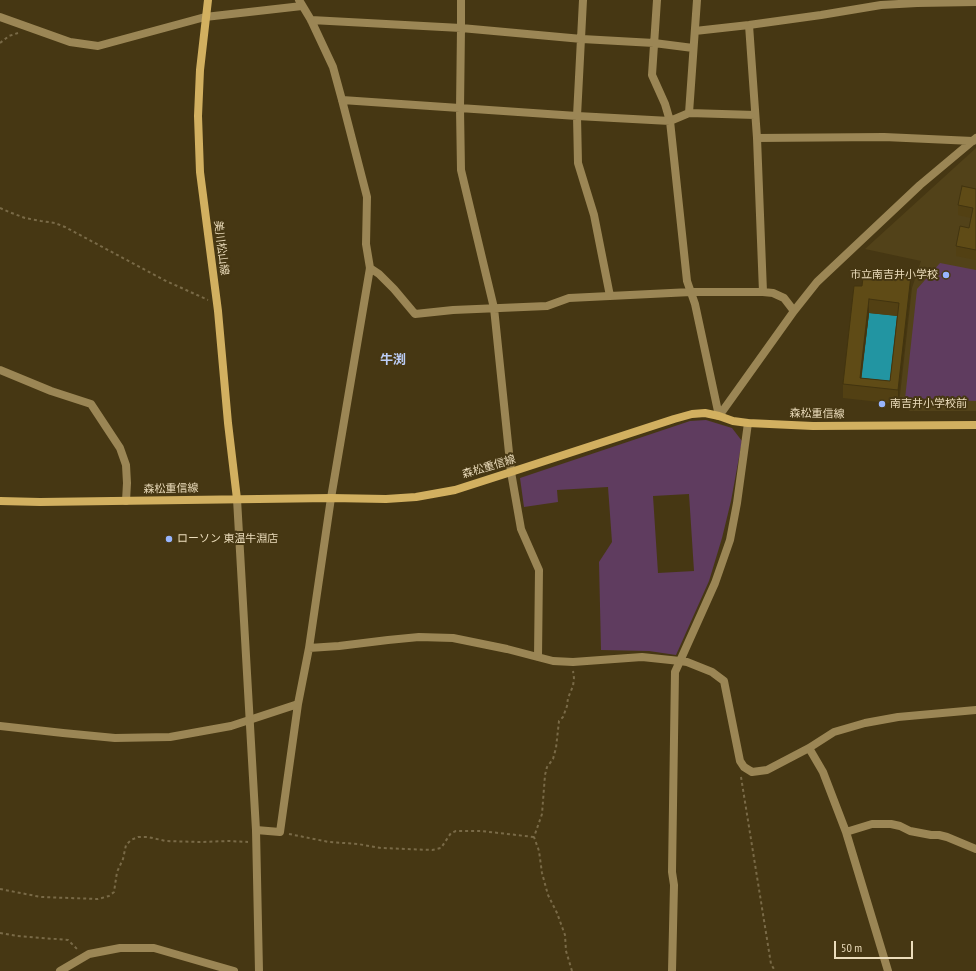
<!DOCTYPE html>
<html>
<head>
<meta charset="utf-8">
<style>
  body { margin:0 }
  #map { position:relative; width:976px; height:971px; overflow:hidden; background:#463713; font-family:"PT Sans Narrow",sans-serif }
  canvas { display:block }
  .scale { position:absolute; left:834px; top:941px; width:79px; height:18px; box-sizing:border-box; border:2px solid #ebdcbb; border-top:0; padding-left:5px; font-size:12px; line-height:14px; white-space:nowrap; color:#ebdcbb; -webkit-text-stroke:3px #463713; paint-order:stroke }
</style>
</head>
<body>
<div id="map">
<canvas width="976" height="971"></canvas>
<div class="scale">50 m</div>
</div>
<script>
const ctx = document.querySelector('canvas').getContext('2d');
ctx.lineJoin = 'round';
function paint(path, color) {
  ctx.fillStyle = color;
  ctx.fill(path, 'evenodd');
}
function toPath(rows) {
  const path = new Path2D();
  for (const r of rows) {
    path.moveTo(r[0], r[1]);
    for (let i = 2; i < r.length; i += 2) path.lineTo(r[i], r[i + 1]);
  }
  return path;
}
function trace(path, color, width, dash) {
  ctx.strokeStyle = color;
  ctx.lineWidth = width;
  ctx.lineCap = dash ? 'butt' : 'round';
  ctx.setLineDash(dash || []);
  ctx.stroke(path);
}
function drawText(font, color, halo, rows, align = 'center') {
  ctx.font = font + ' "PT Sans Narrow","Noto Sans JP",sans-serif';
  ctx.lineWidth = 4;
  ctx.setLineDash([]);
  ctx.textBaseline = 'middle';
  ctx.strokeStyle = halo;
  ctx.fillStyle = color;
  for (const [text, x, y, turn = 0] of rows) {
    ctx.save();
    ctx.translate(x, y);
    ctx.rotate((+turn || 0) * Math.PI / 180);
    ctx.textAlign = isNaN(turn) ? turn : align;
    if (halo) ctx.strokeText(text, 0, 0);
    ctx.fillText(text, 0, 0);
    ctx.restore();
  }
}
paint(toPath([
  [976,148,976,411,910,411,899,404,912,288,921,261,865,249]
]), '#524219');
paint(toPath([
  [940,263,976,270,976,401,905,399,917,289],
  [706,420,732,428,742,441,731,501,722,538,709,581,676,655,649,651,601,650,599,562,612,542,608,487,557,490,558,502,524,507,520,478,690,421],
  [689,494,694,571,658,573,653,496]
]), '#5f3c5f');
paint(toPath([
  [869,313,899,316,890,395,860,391]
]), '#2295a2');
trace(toPath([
  [0,43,9,36,18,33],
  [0,208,9,212,25,218,41,221,55,223,65,227,164,280,208,300],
  [741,777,771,964,775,971],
  [289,834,329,842,358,844,381,848,432,850,441,848,451,833,456,831,481,831,534,837],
  [0,889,41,897,98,899,109,896,114,892,117,872,123,859,126,845,131,840,138,837,148,837,166,841,200,842,229,841,248,842],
  [0,933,17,936,68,940,78,950],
  [572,971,566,951,565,935,557,913,548,895,542,873,539,851,534,837,542,814,545,775,547,767,553,759,556,748,559,721,563,717,567,706,568,698,573,686,574,678,573,671]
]), '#796a47', 2, [3, 3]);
trace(toPath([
  [299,0,311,20,333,67,342,100,367,197,366,244,370,268,331,498,309,648],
  [461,0,461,28,460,109,461,170,494,308,511,472,521,529,539,570,538,657],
  [583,0,577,116,578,163,594,215,610,296],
  [657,0,652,75,665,104,670,121,687,281,695,304,719,416],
  [0,17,70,42,98,46,205,17,302,6],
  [311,20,461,28,582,39,654,43,693,48],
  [749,25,757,138,763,292],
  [695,31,749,25,821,15,881,5,917,3,976,2],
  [342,100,577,116,670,121,689,113,755,115],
  [689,113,697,0],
  [757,138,884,137,973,141],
  [370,268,379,274,394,289,415,314,453,310,547,306,569,298,691,292,763,292,773,293,784,298,794,311],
  [0,370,51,391,91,404,120,448,126,465,127,483,126,501],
  [719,416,794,311,817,282,920,185,976,138],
  [748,423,737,503,730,540,715,583,680,661,687,662,712,672,724,681,740,761,744,767,752,772,767,770,809,748,834,732,865,723,898,717,976,710],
  [0,726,63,733,115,738,170,737,231,726,298,704,309,648,339,646,388,640,419,637,453,638,507,649,553,661,573,662,642,657,680,661,675,672,672,872,674,885,672,971],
  [809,748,823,772,846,832,888,971],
  [256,830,280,832,298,704],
  [846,832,872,824,891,824,900,826,910,831,931,835,939,835,947,837,976,849],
  [60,971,89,954,120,948,154,948,234,971]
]), '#9b8655', 8);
trace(toPath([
  [237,499,256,830,259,971]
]), '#9b8655', 8);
trace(toPath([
  [208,0,200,70,198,116,200,172,218,311,228,423,237,499],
  [0,501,40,502,331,498,386,499,416,497,455,490,511,472,674,419,692,414,705,413,719,416,733,421,748,423,813,426,976,425]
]), '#d2b060', 8);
paint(toPath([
  [976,189,976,260,956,256,956,246,969,228,971,218,958,215,958,205],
  [862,286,911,289,898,404,843,398,843,384],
  [869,313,897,316,890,381,861,378]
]), '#524013');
paint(toPath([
  [911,275,911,289,898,404,898,390],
  [869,299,869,313,860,386,860,378]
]), '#42340f');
const building = toPath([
  [962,186,976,189,976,250,956,246,960,226,969,228,973,208,958,205,962,186],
  [864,270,911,275,898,390,843,384,854,286,862,286,864,270],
  [869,299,899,303,890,381,860,378,869,299]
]);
paint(building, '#5f4b16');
trace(building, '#42340f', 1);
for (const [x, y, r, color] of [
  [946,275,4,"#98b5fd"],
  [882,404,4,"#98b5fd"],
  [169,539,4,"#98b5fd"]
]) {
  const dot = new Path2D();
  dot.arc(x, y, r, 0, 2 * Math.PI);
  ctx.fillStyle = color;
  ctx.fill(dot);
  trace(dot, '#463713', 1.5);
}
drawText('11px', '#ebdcbb', '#463713', [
  ["美川松山線",221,248,83],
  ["森松重信線",817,414,1],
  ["森松重信線",489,467,-17],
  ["森松重信線",171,489,-1]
]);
drawText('11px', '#ebdcbb', '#463713', [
  ["市立南吉井小学校",938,275,"right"],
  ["南吉井小学校前",890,404],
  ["ローソン 東温牛淵店",177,539]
], 'left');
drawText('bold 13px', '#bccdf6', '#463713', [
  ["牛渕",393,360]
]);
</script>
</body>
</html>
